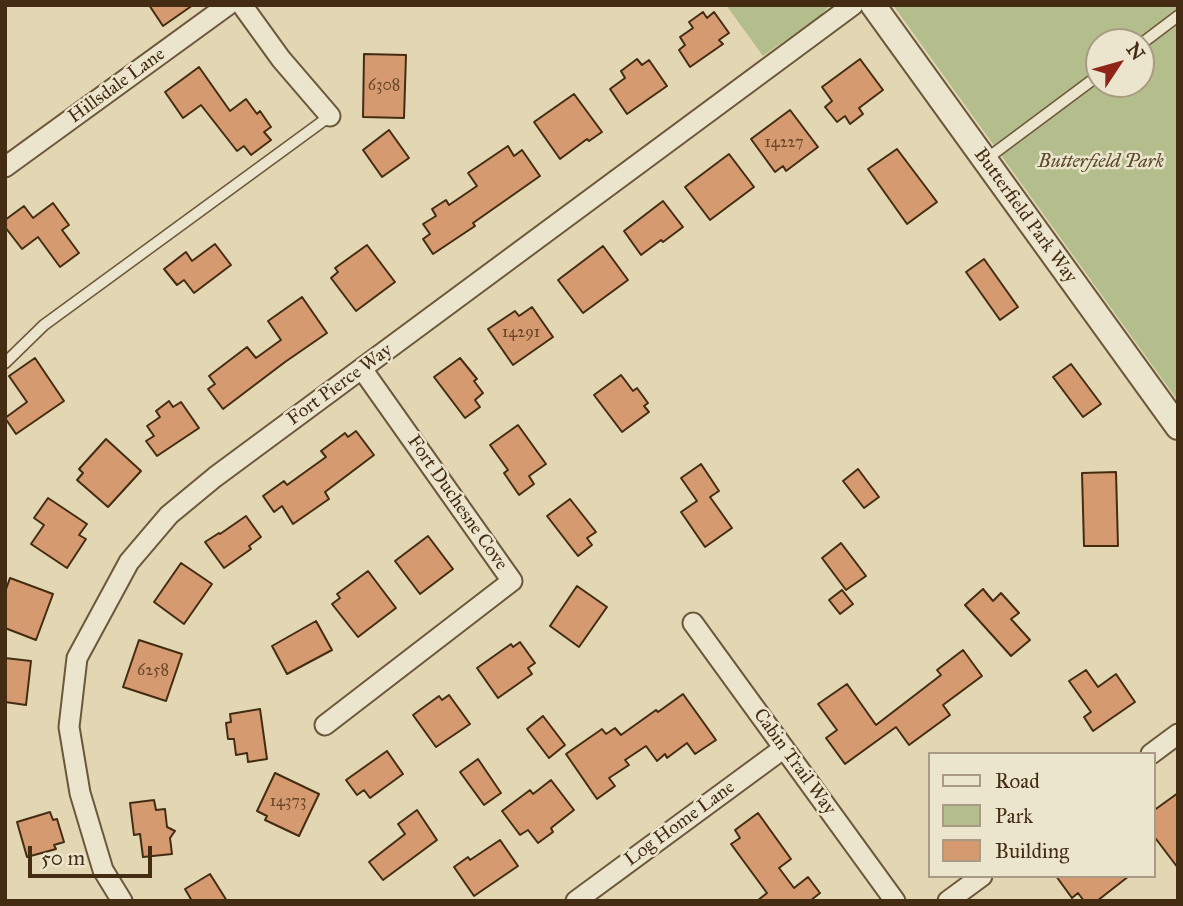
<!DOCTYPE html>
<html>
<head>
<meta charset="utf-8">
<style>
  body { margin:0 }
  #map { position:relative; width:1183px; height:906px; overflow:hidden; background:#e2d7b2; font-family:"IM FELL Great Primer",serif }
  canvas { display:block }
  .frame { position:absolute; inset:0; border:7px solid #442c13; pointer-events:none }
  .legend { position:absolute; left:928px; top:752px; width:228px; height:126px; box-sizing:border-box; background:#ece5cd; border:2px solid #a99b83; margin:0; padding:9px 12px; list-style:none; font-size:21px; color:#442c13 }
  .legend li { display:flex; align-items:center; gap:14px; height:35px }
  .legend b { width:35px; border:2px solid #a99b83 }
  .north { position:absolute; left:1085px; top:28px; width:70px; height:70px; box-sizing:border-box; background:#ece5cd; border:2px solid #a99b83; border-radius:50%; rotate:54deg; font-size:19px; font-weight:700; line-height:28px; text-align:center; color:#442c13 }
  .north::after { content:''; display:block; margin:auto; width:24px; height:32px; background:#8f2418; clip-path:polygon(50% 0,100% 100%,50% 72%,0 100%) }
  .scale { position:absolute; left:28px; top:846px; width:124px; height:32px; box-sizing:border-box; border:4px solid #442c13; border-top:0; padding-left:9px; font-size:21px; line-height:24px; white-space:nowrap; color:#442c13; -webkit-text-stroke:5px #ece5cd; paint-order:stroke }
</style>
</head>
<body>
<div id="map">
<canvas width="1183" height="906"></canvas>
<div class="frame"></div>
<ul class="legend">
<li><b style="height:9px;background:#ece5cd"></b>Road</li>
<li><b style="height:19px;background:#b3be8c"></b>Park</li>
<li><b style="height:19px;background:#d59a6f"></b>Building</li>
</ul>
<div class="north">N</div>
<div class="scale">50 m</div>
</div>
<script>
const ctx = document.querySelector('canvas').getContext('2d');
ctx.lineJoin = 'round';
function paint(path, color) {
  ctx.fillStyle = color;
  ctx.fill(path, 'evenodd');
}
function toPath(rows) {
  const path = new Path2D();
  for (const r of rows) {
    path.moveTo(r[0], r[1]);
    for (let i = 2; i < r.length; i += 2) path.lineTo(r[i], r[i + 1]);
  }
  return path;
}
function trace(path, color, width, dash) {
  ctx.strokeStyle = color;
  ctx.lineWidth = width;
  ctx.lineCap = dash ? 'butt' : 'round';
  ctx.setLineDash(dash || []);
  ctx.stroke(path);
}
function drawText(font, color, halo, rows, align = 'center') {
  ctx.font = font + ' "IM FELL Great Primer",serif';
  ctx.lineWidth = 5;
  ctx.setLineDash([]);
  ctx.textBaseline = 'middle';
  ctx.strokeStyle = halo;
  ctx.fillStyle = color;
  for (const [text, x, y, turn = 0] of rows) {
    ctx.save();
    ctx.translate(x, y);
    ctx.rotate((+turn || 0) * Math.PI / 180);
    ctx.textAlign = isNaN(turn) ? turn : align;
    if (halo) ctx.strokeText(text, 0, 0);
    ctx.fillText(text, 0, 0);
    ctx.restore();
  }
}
paint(toPath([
  [726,5,830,5,821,15,763,56],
  [893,5,1178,5,1178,401,931,58],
  [1099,42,1141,42,1141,84,1099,84]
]), '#b3be8c');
const building = toPath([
  [149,5,193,5,163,26,149,5],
  [703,12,707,18,714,12,729,33,719,40,723,44,690,67,679,50,685,45,680,37,693,28,689,22,703,12],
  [364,54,406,55,404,118,363,117,364,54],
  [637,59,642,65,649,60,667,86,627,114,610,89,625,78,621,71,637,59],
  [860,59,883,90,859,108,863,114,850,124,845,116,837,122,825,107,832,101,822,87,860,59],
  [199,67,230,111,246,99,257,114,260,111,271,127,264,132,271,140,251,155,244,146,237,151,201,105,183,118,165,92,199,67],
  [574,94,602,132,589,141,587,139,560,159,534,122,574,94],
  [790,110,818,147,786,171,783,166,775,172,751,139,790,110],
  [389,130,409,158,382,177,363,150,389,130],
  [508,146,514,156,522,150,540,176,473,223,475,226,433,254,423,239,430,234,423,224,436,216,432,209,446,200,449,205,477,186,468,173,508,146],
  [897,149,937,202,907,224,868,169,897,149],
  [729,154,754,187,710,220,685,187,729,154],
  [663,201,683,227,663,242,661,240,641,255,624,231,663,201],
  [53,203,69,225,62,230,79,253,60,267,38,237,22,249,5,227,5,220,24,206,33,218,53,203],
  [215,244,231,265,194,293,184,280,177,285,164,269,186,252,192,261,215,244],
  [367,245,395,282,356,311,331,278,338,272,335,268,367,245],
  [603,246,628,280,583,313,558,280,603,246],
  [984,259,1018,307,1000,320,966,272,984,259],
  [302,297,327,333,285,362,223,409,208,389,215,384,209,376,247,347,256,358,281,340,268,321,302,297],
  [532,307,553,337,513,365,488,329,515,311,519,316,532,307],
  [35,358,64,401,16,434,5,418,27,402,9,376,35,358],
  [460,358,477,379,474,381,483,393,475,400,480,407,465,418,434,377,460,358],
  [1071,364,1101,404,1083,417,1053,377,1071,364],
  [621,375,633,391,637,388,648,403,644,406,649,412,622,432,594,395,621,375],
  [169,401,173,407,181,402,199,428,157,456,146,441,154,436,147,426,160,417,156,411,169,401],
  [518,425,546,464,529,476,534,484,519,495,504,473,508,470,490,445,518,425],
  [356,431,374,455,325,492,329,499,293,524,282,506,274,512,263,496,284,481,287,485,326,457,321,451,345,433,348,437,356,431],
  [106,439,141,471,108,507,77,480,83,473,79,469,106,439],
  [701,464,719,491,710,497,732,528,705,547,681,512,697,501,681,478,701,464],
  [858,469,879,497,864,508,843,481,858,469],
  [1116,472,1118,546,1084,546,1082,473,1116,472],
  [48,498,87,524,79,535,86,539,67,568,31,544,44,525,34,518,48,498],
  [570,499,596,532,587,538,592,545,578,556,547,516,570,499],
  [246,516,261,537,249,546,251,549,224,568,205,542,219,533,220,534,246,516],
  [428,536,453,569,420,594,395,561,428,536],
  [841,543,866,576,846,590,822,558,841,543],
  [181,563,212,584,184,624,154,602,181,563],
  [368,571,396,608,358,637,332,604,340,598,337,594,368,571],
  [10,578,53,594,36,640,5,628,5,592,10,578],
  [577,586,607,607,579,647,550,626,577,586],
  [983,589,993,601,1001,593,1019,613,1011,619,1030,640,1011,656,965,605,983,589],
  [842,590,853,604,840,614,829,600,842,590],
  [316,621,332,650,287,674,272,646,316,621],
  [139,640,182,654,166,701,123,687,139,640],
  [520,642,535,663,528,668,532,674,498,698,477,668,511,644,513,647,520,642],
  [963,650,982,676,943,705,950,715,909,745,896,727,845,764,826,738,837,730,818,704,847,684,876,725,941,675,937,670,963,650],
  [5,658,31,661,26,705,5,702,5,658],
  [1086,670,1098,687,1116,674,1135,702,1093,731,1084,717,1091,712,1069,681,1086,670],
  [683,694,716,740,695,754,687,743,667,758,665,754,657,761,646,746,625,760,629,765,609,778,615,786,597,799,566,754,602,729,606,734,615,728,621,735,656,710,658,712,683,694],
  [449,695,470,724,436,747,413,715,439,696,442,700,449,695],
  [260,709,267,759,248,762,247,753,236,755,234,739,228,739,226,723,231,722,230,714,260,709],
  [543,716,565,745,549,758,527,729,543,716],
  [387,751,403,774,370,798,364,790,357,795,346,780,387,751],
  [478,759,501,793,484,805,460,772,478,759],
  [275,773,319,794,299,836,265,820,267,816,257,811,275,773],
  [551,780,574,810,551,828,553,832,538,843,528,830,520,835,502,811,530,790,533,794,551,780],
  [1178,793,1178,868,1153,835,1153,811,1178,793],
  [154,800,156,810,165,809,167,827,175,831,170,838,172,854,143,857,140,834,134,835,130,803,154,800],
  [417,810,437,840,383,880,369,862,405,834,398,824,417,810],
  [50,812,53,820,57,819,64,842,54,845,56,849,27,857,17,822,50,812],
  [758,813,791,859,779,868,794,888,808,877,820,893,810,901,757,901,767,893,731,844,740,838,735,830,758,813],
  [500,840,518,866,474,896,454,867,468,857,470,860,500,840],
  [210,874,227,901,192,901,185,889,210,874],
  [1056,876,1129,876,1097,901,1084,901,1078,893,1072,898,1056,876]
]);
paint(building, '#d59a6f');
trace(building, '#442c13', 2);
const service = toPath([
  [1141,44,1178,16],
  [985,160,1099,75],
  [5,363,44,325,330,116]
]);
const minor = toPath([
  [242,5,281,59,330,116],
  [5,167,228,5],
  [693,623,895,901],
  [325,725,512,581,362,369],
  [1151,754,1178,734],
  [122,901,103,870,80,793,69,727,77,658,129,562,169,515,215,477,853,5],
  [576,901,784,748],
  [948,901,982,876]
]);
const tertiary = toPath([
  [873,5,1178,427]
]);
trace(service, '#6c573b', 13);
trace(minor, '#6c573b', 23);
trace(tertiary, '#6c573b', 28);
trace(service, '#ece5cd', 10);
trace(minor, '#ece5cd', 19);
trace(tertiary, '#ece5cd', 24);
drawText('16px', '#68482a', null, [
  ["6308",384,86],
  ["14227",784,143],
  ["14291",521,333],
  ["6258",153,671],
  ["14373",288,802]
]);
drawText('19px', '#442c13', '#ece5cd', [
  ["Hillsdale Lane",117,86,-36],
  ["Butterfield Park Way",1025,216,54],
  ["Fort Pierce Way",340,385,-36],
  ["Fort Duchesne Cove",457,503,55],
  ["Cabin Trail Way",794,762,54],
  ["Log Home Lane",680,824,-36]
]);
drawText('italic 19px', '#5a492b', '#ece5cd', [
  ["Butterfield Park",1101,162]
]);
</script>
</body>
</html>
